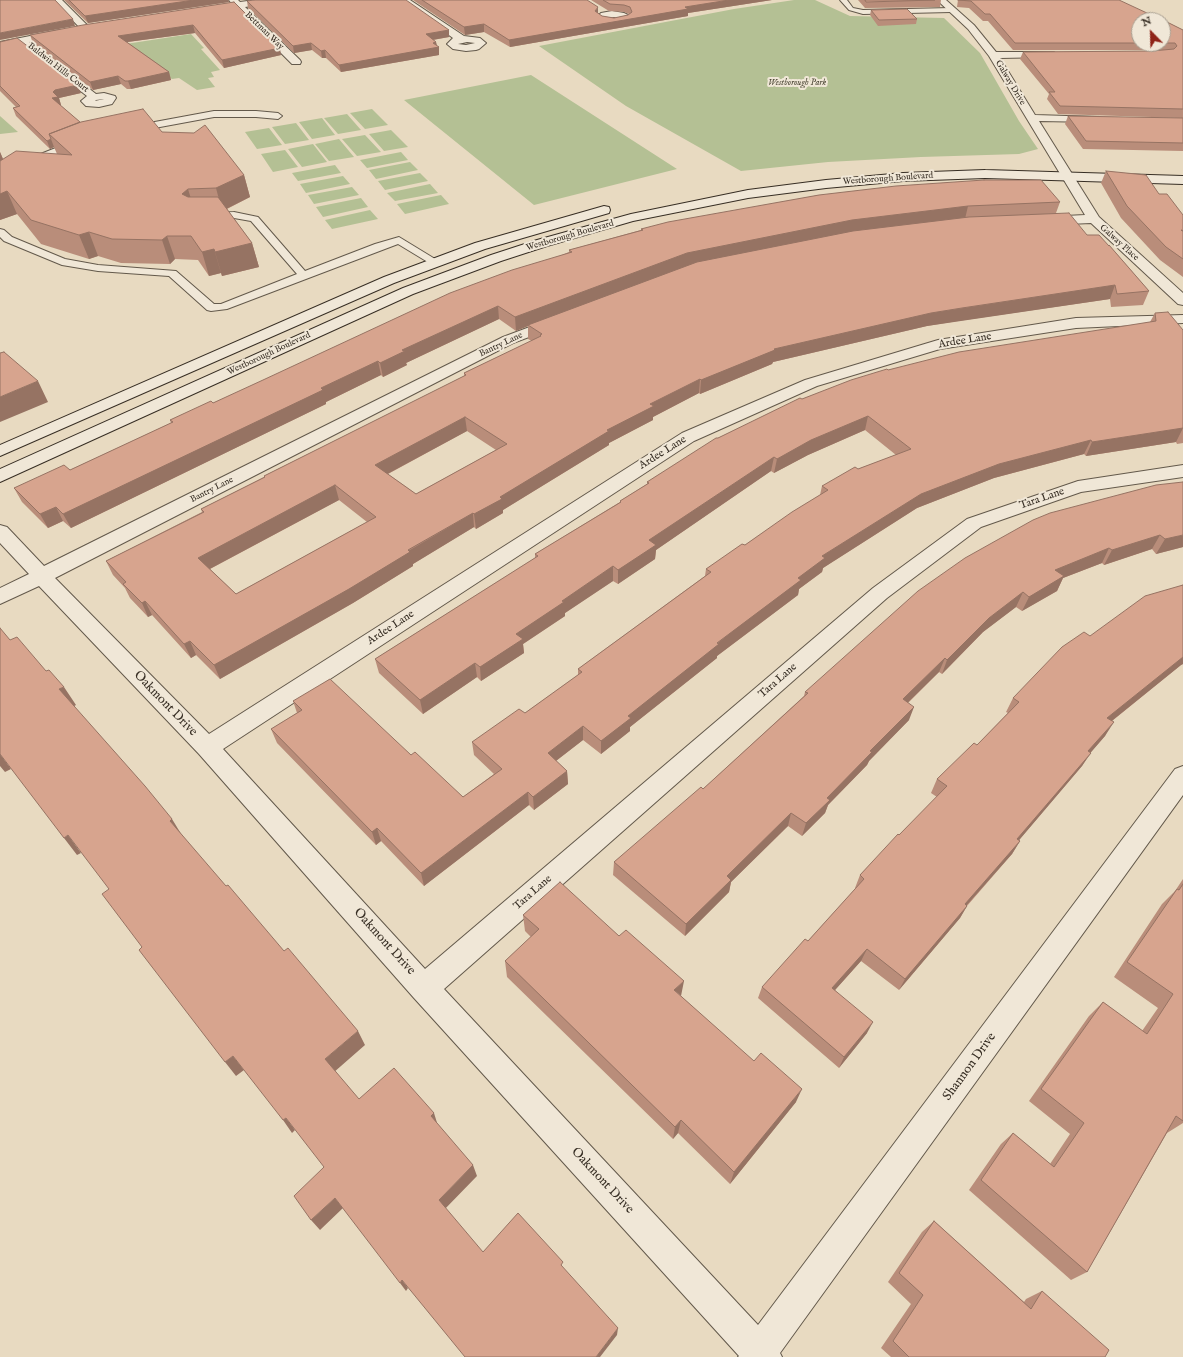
<!DOCTYPE html>
<html>
<head>
<meta charset="utf-8">
<style>
  body { margin:0 }
  #map { position:relative; width:1183px; height:1357px; overflow:hidden; background:#e8dac1; font-family:"IM FELL English",serif }
  canvas { display:block }
  .north { position:absolute; left:1131px; top:12px; width:40px; height:40px; box-sizing:border-box; background:#f0e7d7; border:1px solid #a69d8f; border-radius:50%; rotate:337deg; font-size:11px; font-weight:700; line-height:16px; text-align:center; color:#372e24 }
  .north::after { content:''; display:block; margin:auto; width:14px; height:18px; background:#8f2418; clip-path:polygon(50% 0,100% 100%,50% 72%,0 100%) }
</style>
</head>
<body>
<div id="map">
<canvas width="1183" height="1357"></canvas>
<div class="north">N</div>
</div>
<script>
const ctx = document.querySelector('canvas').getContext('2d');
ctx.lineJoin = 'round';
function paint(path, color) {
  ctx.fillStyle = color;
  ctx.fill(path, 'evenodd');
}
function toPath(rows) {
  const path = new Path2D();
  for (const r of rows) {
    path.moveTo(r[0], r[1]);
    for (let i = 2; i < r.length; i += 2) path.lineTo(r[i], r[i + 1]);
  }
  return path;
}
function trace(path, color, width, dash) {
  ctx.strokeStyle = color;
  ctx.lineWidth = width;
  ctx.lineCap = dash ? 'butt' : 'round';
  ctx.setLineDash(dash || []);
  ctx.stroke(path);
}
function drawText(font, color, halo, rows, align = 'center') {
  ctx.font = font + ' "IM FELL English",serif';
  ctx.lineWidth = 4;
  ctx.setLineDash([]);
  ctx.textBaseline = 'middle';
  ctx.strokeStyle = halo;
  ctx.fillStyle = color;
  for (const [text, x, y, turn = 0] of rows) {
    ctx.save();
    ctx.translate(x, y);
    ctx.rotate((+turn || 0) * Math.PI / 180);
    ctx.textAlign = isNaN(turn) ? turn : align;
    if (halo) ctx.strokeText(text, 0, 0);
    ctx.fillText(text, 0, 0);
    ctx.restore();
  }
}
paint(toPath([
  [794,0,815,0,850,16,944,18,980,53,1019,121,1038,149,1019,154,921,157,828,162,741,171,626,106,539,46,734,9],
  [191,34,204,48,201,49,220,70,211,72,214,77,208,78,215,87,197,90,179,78,172,79,119,45],
  [531,75,677,169,534,205,404,100],
  [372,109,388,125,365,129,350,113],
  [347,114,361,130,338,134,324,118],
  [0,116,18,132,0,134],
  [322,118,335,135,312,139,299,122],
  [296,123,309,140,285,144,272,127],
  [269,128,282,145,257,149,245,132],
  [391,130,408,147,384,151,369,134],
  [365,135,381,152,357,156,342,139],
  [339,139,354,157,329,161,315,144],
  [313,144,327,162,302,167,288,149],
  [285,150,298,167,273,172,261,154],
  [401,152,408,160,367,168,360,160],
  [410,162,418,170,376,179,369,170],
  [335,165,341,173,298,181,292,173],
  [420,173,428,181,385,190,378,181],
  [343,176,350,184,306,193,300,184],
  [430,184,438,193,395,201,387,193],
  [352,187,359,195,314,204,308,195],
  [441,195,449,204,405,214,397,204],
  [361,198,368,207,323,217,316,207],
  [370,210,378,219,332,229,325,220]
]), '#b4c094');
const service = toPath([
  [840,0,847,0,853,8,863,10,951,8,954,10,951,12,863,14,849,10,840,0],
  [214,111,256,111,278,113,282,116,278,119,256,117,214,117,133,132,129,129,133,126,214,111],
  [76,140,80,143,79,145,44,159,0,188,0,180,10,172,38,155,76,140],
  [234,212,258,217,305,271,375,244,399,237,440,262,435,265,431,264,398,244,227,309,211,311,207,310,169,276,98,271,62,265,4,241,0,237,0,229,4,230,12,237,65,259,98,265,176,271,214,304,221,304,297,274,251,221,234,218,209,219,204,216,209,213,234,212]
]);
const minor = toPath([
  [53,0,62,0,90,28,88,30,82,30,53,0],
  [229,0,238,0,240,2,255,0,276,0,272,3,245,7,300,60,301,62,300,64,292,64,236,8,208,13,204,10,208,7,232,4,229,0],
  [400,0,410,0,464,36,480,38,486,43,479,49,476,50,466,51,453,49,447,44,453,38,400,0],
  [467,42,475,43,466,45,458,44,467,42],
  [937,0,946,0,974,25,996,52,1054,52,1056,54,1051,57,1000,58,1035,115,1100,117,1102,119,1100,121,1096,122,1039,121,1099,217,1183,293,1183,305,1178,304,1091,223,1045,225,1040,224,1038,221,1040,218,1045,217,1085,215,989,56,968,29,937,0],
  [612,11,624,13,628,15,630,19,628,21,614,24,602,22,596,18,601,13,612,11],
  [607,17,619,17,614,18,607,17],
  [60,30,65,33,63,35,29,42,96,94,104,93,115,96,116,98,112,104,99,107,86,106,81,101,87,96,20,44,0,48,0,42,60,30],
  [104,99,95,101,96,100,104,99],
  [1183,315,1183,323,1076,328,940,349,817,386,694,441,223,749,425,969,873,588,967,519,1078,481,1183,465,1183,477,1081,492,981,527,887,598,444,989,758,1325,1175,769,1183,766,1183,795,780,1353,782,1357,738,1357,739,1356,414,998,199,754,39,586,0,604,0,588,29,574,0,543,0,525,7,527,44,566,503,337,551,319,556,317,561,319,564,322,561,325,513,343,55,578,209,734,682,433,805,380,938,340,1076,318,1183,315]
]);
const secondary = toPath([
  [985,170,1183,176,1183,184,985,178,903,181,826,188,748,198,633,221,547,246,501,261,413,294,0,482,0,469,403,288,491,255,537,240,631,214,748,190,826,180,903,173,985,170],
  [604,206,609,207,610,210,609,213,485,249,394,283,0,456,0,445,384,277,475,243,604,206]
]);
trace(service, '#63594b', 2);
trace(minor, '#63594b', 2);
trace(secondary, '#372e24', 2);
paint(service, '#f0e7d7');
paint(minor, '#f0e7d7');
paint(secondary, '#f0e7d7');
paint(toPath([
  [64,0,228,0,229,2,88,23],
  [413,0,587,0,598,13,602,16,614,18,628,15,629,14,624,12,609,11,591,0,772,0,688,13,688,16,510,47,484,32,465,35],
  [858,0,941,0,940,7,865,8],
  [958,0,977,0,1139,20,1139,44,1163,44,1163,20,1183,30,1183,118,1058,114,1047,99,1049,94,1020,59,1023,52,1152,51,1164,50,1013,50,988,21,983,21,969,8,957,7],
  [247,1,449,30,449,37,433,40,436,42,437,46,439,47,439,55,341,72,326,58,322,58,312,50,294,53,248,8],
  [234,2,281,55,224,68,195,33,127,42,169,72,171,80,131,89,127,89,121,84,93,90,33,43,30,35],
  [871,10,917,19,916,24,878,26,870,15],
  [0,42,81,93,59,98,61,105,60,105,80,122,162,132,244,175,250,197,227,209,252,243,259,267,222,276,221,273,209,276,198,260,175,259,170,264,121,263,98,256,89,259,41,244,17,214,0,220,0,152,3,159,57,154,54,147,50,149,16,116,13,108,16,107,0,91],
  [1068,116,1183,118,1183,151,1083,149,1065,124],
  [1106,171,1159,194,1183,215,1183,277,1160,260,1121,218,1101,183],
  [819,195,1060,202,1056,213,1087,235,1108,245,1109,245,1149,291,1143,305,1111,307,1110,299,958,321,927,326,773,362,772,364,700,394,699,393,653,417,653,420,609,443,609,445,503,510,503,513,476,529,474,527,413,564,413,566,353,603,220,679,196,655,191,658,152,615,148,617,130,598,125,588,113,575,106,561,202,512,201,509,264,477,264,476,439,389,464,376,464,373,532,341,528,339,528,326,516,331,499,319,406,363,407,365,383,377,381,375,326,402,326,404,71,528,63,521,48,528,22,502,14,488,70,470,171,423,170,420,213,403,569,252,569,250,641,230,641,229],
  [467,431,496,450,416,494,388,474],
  [339,500,367,522,236,594,210,569],
  [1155,313,1183,330,1183,443,1177,444,1176,442,1086,456,1084,454,994,478,917,508,823,568,822,572,799,589,798,595,717,656,717,658,630,727,630,731,601,754,583,740,556,761,567,771,568,784,534,810,529,805,424,886,381,841,376,845,277,743,271,729,297,713,293,701,411,755,463,797,494,774,474,755,472,742,525,713,578,675,578,669,705,576,706,569,745,545,820,495,822,486,858,469,896,455,865,430,808,455,774,473,771,471,656,550,655,559,618,584,613,581,565,613,565,616,523,644,524,653,481,681,477,677,423,714,379,673,375,659,535,558,535,554,620,502,620,501,647,484,647,482,718,438,802,399,888,370,1150,322],
  [1156,485,1183,547,1156,554,1152,549,1104,565,1102,563,1063,578,1057,591,1022,611,1016,607,983,632,942,674,939,672,908,703,909,720,869,761,867,765,828,805,825,813,802,836,788,826,731,882,729,892,685,936,613,875,614,862,703,789,804,696,805,692],
  [1183,585,1183,664,1181,665,1112,721,1105,736,1090,753,1082,766,1019,840,1020,841,1012,854,967,906,960,918,899,990,861,961,835,990,867,1033,839,1068,758,998,762,987,808,941,856,888,855,888,860,875,937,797,931,793,937,779,977,745,1008,713,1006,712,1013,698,1090,636],
  [1183,879,1183,1123,1167,1133,1087,1272,1071,1280,969,1190,1001,1144,1013,1133,1050,1164,1070,1134,1029,1101,1089,1016,1103,1002,1142,1031,1158,1008,1114,977,1162,904,1175,891],
  [523,915,681,996,796,1102,730,1184,678,1133,673,1139,507,977,505,961,531,937,525,931],
  [934,1221,1024,1302,1026,1299,1042,1291,1105,1357,891,1357,881,1348,911,1304,888,1282,922,1232]
]), '#b98d7a');
paint(toPath([
  [194,0,228,0,229,2,88,23,85,16],
  [729,0,772,0,688,13,688,16,510,47,509,40,685,7],
  [598,7,598,14,595,11],
  [73,19,75,26,0,40,0,33],
  [484,24,484,32,465,35,464,27],
  [193,25,195,33,120,43,118,36],
  [449,30,449,37,426,41,426,34],
  [436,42,437,47,439,47,439,55,341,72,339,65],
  [311,43,312,50,294,53,293,46],
  [280,48,281,55,224,68,222,60],
  [325,50,326,58,322,58,321,51],
  [169,72,171,80,131,89,128,81],
  [118,76,121,84,93,90,90,82],
  [78,85,81,93,59,98,61,105,55,106,52,98,53,92,55,90],
  [51,139,54,147,50,149,47,141],
  [0,152,8,171,0,179],
  [244,175,250,197,222,211,216,188],
  [188,189,195,212,182,194],
  [7,191,17,214,0,220,0,194],
  [968,206,965,219,528,325,528,326,516,331,515,317,687,253,852,220],
  [89,232,98,256,89,259,79,235],
  [167,236,175,259,170,264,162,240],
  [252,243,259,267,222,276,215,252],
  [214,249,221,273,209,276,202,252],
  [1115,285,1110,299,927,326,773,362,772,364,700,394,701,380,774,349,931,313],
  [498,306,499,319,406,363,407,365,383,377,380,363,402,350],
  [378,361,381,375,326,402,326,404,71,528,63,514,321,388],
  [700,379,699,393,653,417,653,420,609,443,609,445,503,510,503,513,476,529,474,514,500,497,607,430,650,404],
  [38,381,48,402,0,422,0,397],
  [868,416,865,430,808,455,774,473,777,459,811,440],
  [465,417,467,431,378,479,375,465],
  [1183,428,1176,442,1086,456,1092,442],
  [1091,440,1084,454,994,478,917,508,823,568,822,572,799,589,798,595,717,656,717,658,630,727,630,731,601,754,601,741,628,716,798,578,822,556,921,494,999,464],
  [774,457,771,471,656,550,655,559,618,584,618,570,649,540],
  [335,485,339,500,204,572,198,558],
  [56,507,63,521,48,528,40,514],
  [473,513,474,527,413,564,413,566,353,603,220,679,214,665],
  [1160,535,1152,549,1104,565,1112,550],
  [1183,535,1183,547,1156,554,1165,539],
  [1109,548,1102,563,1063,578,1057,591,1022,611,1029,597,1055,570],
  [613,566,613,581,565,613,565,616,523,644,524,653,481,681,480,667,516,634,562,601],
  [1023,592,1016,607,983,632,942,674,947,660,989,618],
  [145,601,152,615,148,617,142,603],
  [190,641,196,655,191,658,184,644],
  [1183,657,1183,664,1181,665,1098,732,1107,718],
  [945,658,939,672,897,713,903,699],
  [475,663,477,677,423,714,420,700],
  [64,687,76,705,71,708,59,689],
  [914,707,909,720,869,761,867,765,828,805,825,813,802,836,806,823,827,798,870,751],
  [1114,722,1105,736,1080,765,1088,751],
  [583,726,583,740,548,767,548,753],
  [1091,753,1082,766,1009,852,1017,839],
  [0,754,11,769,5,772,0,766],
  [567,771,568,784,534,810,533,797],
  [528,792,529,805,424,886,421,873],
  [791,813,788,826,731,882,729,892,685,936,686,924,727,876],
  [172,819,183,837,170,821],
  [377,828,381,841,376,845,372,832],
  [68,835,81,853,77,855,64,838],
  [1020,841,1012,854,957,916,965,904],
  [967,906,960,918,899,990,905,979],
  [867,949,861,961,827,999,832,988],
  [684,981,681,996,674,990],
  [873,1022,867,1033,839,1068,844,1057],
  [358,1031,365,1045,333,1073,325,1059],
  [233,1056,244,1070,236,1076,225,1062],
  [802,1089,796,1102,730,1184,734,1172],
  [434,1113,438,1126,431,1116],
  [286,1118,295,1130,292,1133,283,1120],
  [681,1120,678,1133,673,1139,675,1127],
  [473,1165,477,1176,443,1211,439,1200],
  [335,1198,343,1208,320,1230,311,1220],
  [402,1280,408,1288,406,1291,400,1283],
  [618,1328,617,1335,600,1357,596,1357]
]), '#967363');
const building = toPath([
  [0,0,55,0,73,19,0,33,0,0],
  [69,0,194,0,85,16,69,0],
  [254,0,406,0,449,30,426,34,436,42,433,43,439,47,339,65,325,50,321,51,311,43,293,46,247,1,254,0],
  [422,0,587,0,598,7,595,11,602,16,614,18,628,15,632,12,630,7,624,5,610,4,603,0,729,0,685,7,688,9,509,40,484,24,464,27,422,0],
  [865,0,935,0,866,2,865,0],
  [958,0,1119,0,1162,20,1139,20,1139,43,1015,43,990,14,985,14,971,1,958,0],
  [234,2,280,48,222,60,193,25,118,36,169,72,128,81,125,81,118,76,90,82,30,35,83,25,234,2],
  [907,9,917,19,879,20,871,10,907,9],
  [1163,20,1183,30,1183,109,1060,106,1049,92,1055,92,1023,52,1152,51,1174,49,1177,46,1175,43,1163,43,1163,20],
  [17,38,78,85,55,90,53,92,58,97,52,98,80,122,49,134,51,139,47,141,13,108,20,106,0,86,0,42,17,38],
  [143,109,162,132,194,133,205,125,244,175,216,188,188,189,182,194,188,197,218,197,252,243,215,252,214,249,202,252,191,236,167,236,162,240,112,239,89,232,79,235,31,220,7,191,0,194,0,161,16,151,72,155,49,134,81,122,143,109],
  [1068,116,1183,118,1183,143,1086,141,1068,116],
  [1106,171,1146,175,1159,194,1167,194,1183,215,1183,231,1181,230,1183,231,1183,259,1166,247,1127,206,1106,171],
  [984,180,1041,180,1060,202,968,206,852,220,687,253,515,317,498,306,402,350,405,351,380,363,378,361,321,388,323,390,63,514,56,507,40,514,14,488,64,465,70,470,173,422,170,420,211,401,213,403,263,380,450,293,512,270,572,252,569,250,643,230,641,229,668,222,819,195,896,186,984,180],
  [1069,213,1087,235,1099,235,1109,246,1109,245,1149,291,1117,294,1115,285,962,308,931,313,774,349,775,350,701,380,700,379,650,404,654,406,607,430,609,431,500,497,502,499,474,514,473,513,408,550,410,552,349,589,214,665,190,641,184,644,145,601,142,603,123,584,126,582,106,561,204,512,201,509,265,477,264,476,466,375,464,373,541,336,540,335,542,334,528,325,697,262,853,231,969,217,1069,213],
  [465,417,507,444,416,494,375,465,465,417],
  [335,485,376,517,236,594,198,558,335,485],
  [1168,312,1183,330,1183,428,1092,442,1091,440,999,464,921,494,822,556,825,558,798,578,801,580,717,643,719,644,628,716,631,718,601,741,583,726,548,753,567,771,533,797,528,792,421,873,377,828,372,832,271,729,302,710,293,701,330,679,411,755,415,752,463,797,502,769,472,742,519,709,525,713,582,672,578,669,711,572,706,569,742,544,745,545,792,512,828,490,822,486,855,467,858,469,911,449,868,416,811,440,777,459,774,457,649,540,656,545,618,570,613,566,562,601,564,602,516,634,523,639,480,667,475,663,420,700,375,659,538,556,535,554,621,502,620,501,649,483,647,482,716,438,718,438,800,398,802,399,851,380,887,369,888,370,959,352,1156,321,1155,313,1168,312],
  [4,352,38,381,0,397,0,353,4,352],
  [1183,482,1183,535,1165,539,1160,535,1112,550,1109,548,1055,570,1064,576,1029,597,1023,592,989,618,947,660,945,658,903,699,914,707,870,751,872,752,827,798,830,800,806,823,791,813,727,876,731,880,686,924,614,862,701,787,703,789,808,693,805,692,918,591,965,558,1033,520,1050,513,1156,485,1183,482],
  [1183,585,1183,657,1107,718,1114,722,1088,751,1091,753,1017,839,1020,841,965,904,967,906,905,979,867,949,832,988,873,1022,844,1057,762,987,805,939,808,941,864,879,860,875,898,834,899,835,947,786,937,779,974,743,977,745,1019,702,1013,698,1062,647,1084,632,1090,636,1145,596,1183,585],
  [0,628,10,640,17,637,46,671,49,670,64,687,59,689,145,786,172,819,170,821,226,886,228,885,284,951,288,948,358,1031,325,1059,359,1099,394,1068,434,1113,431,1116,473,1165,439,1200,483,1252,518,1213,563,1262,561,1265,618,1328,596,1357,465,1357,402,1280,400,1283,335,1198,311,1220,294,1196,324,1167,286,1118,283,1120,233,1056,225,1062,139,950,142,947,102,894,109,889,68,835,64,838,0,754,0,628],
  [560,882,619,936,626,930,684,981,674,990,754,1061,761,1053,802,1089,734,1172,681,1120,675,1127,505,961,539,929,523,915,560,882],
  [1183,884,1183,1121,1176,1116,1087,1272,981,1180,1013,1133,1054,1167,1084,1123,1041,1089,1103,1002,1147,1034,1173,994,1127,962,1177,889,1179,890,1183,884],
  [934,1221,1031,1309,1042,1291,1109,1350,1105,1357,909,1357,893,1341,923,1295,899,1273,934,1221]
]);
paint(building, '#d7a48e');
trace(building, '#967363', 1);
drawText('9px', '#372e24', '#f0e7d7', [
  ["Bettman Way",264,31,44],
  ["Baldwin Hills Court",58,68,38],
  ["Galway Drive",1010,83,59],
  ["Westborough Boulevard",888,179,-4],
  ["Westborough Boulevard",570,236,-16],
  ["Galway Place",1119,243,42],
  ["Bantry Lane",501,345,-25],
  ["Westborough Boulevard",269,354,-25],
  ["Bantry Lane",212,490,-27]
]);
drawText('italic 9px', '#504b3a', '#f0e7d7', [
  ["Westborough Park",797,83]
]);
drawText('11px', '#372e24', '#f0e7d7', [
  ["Ardee Lane",965,341,-9],
  ["Ardee Lane",663,453,-32],
  ["Tara Lane",1042,499,-19],
  ["Ardee Lane",391,628,-33],
  ["Tara Lane",778,681,-41],
  ["Tara Lane",533,893,-41]
]);
drawText('13px', '#372e24', '#f0e7d7', [
  ["Oakmont Drive",165,704,46],
  ["Oakmont Drive",384,942,48],
  ["Shannon Drive",970,1067,-54],
  ["Oakmont Drive",602,1181,47]
]);
</script>
</body>
</html>
